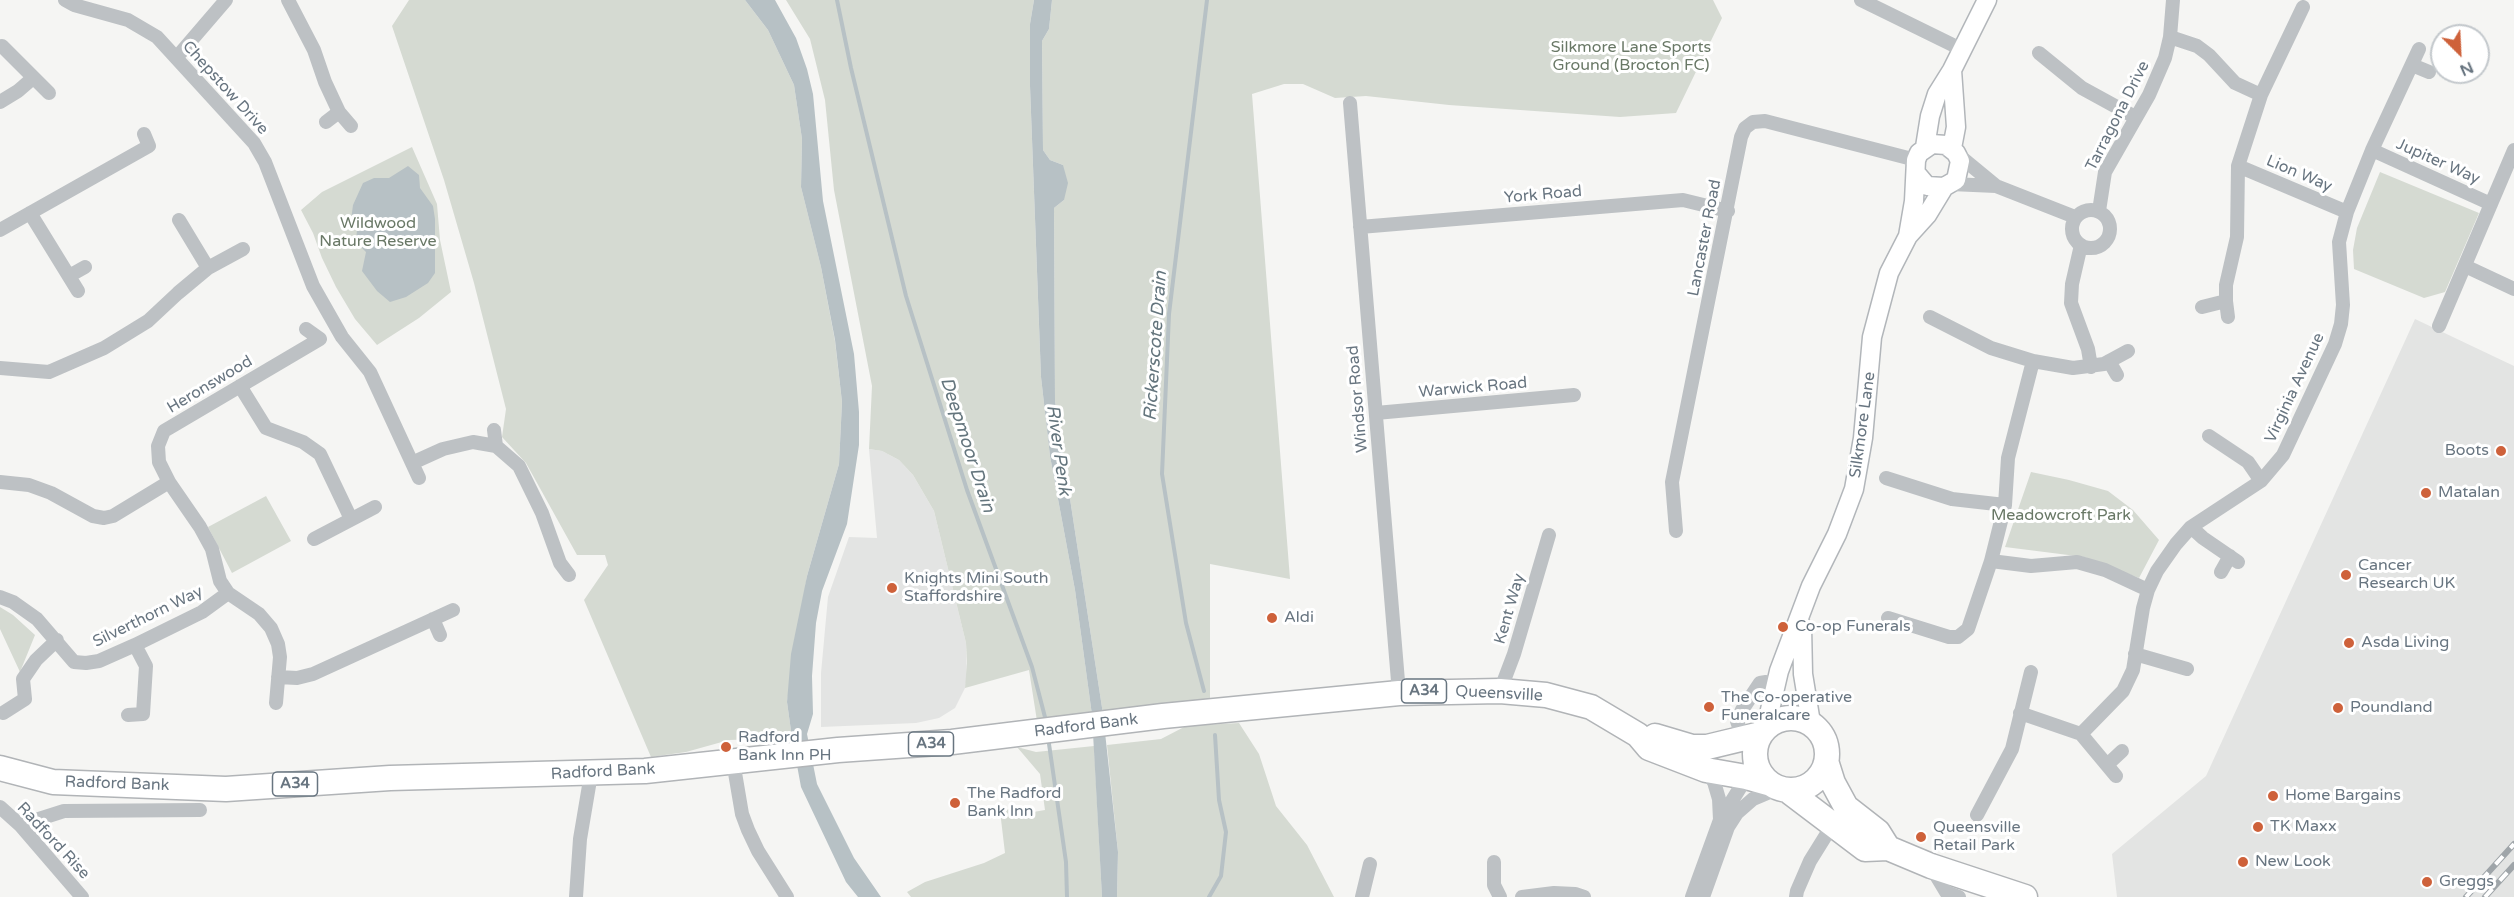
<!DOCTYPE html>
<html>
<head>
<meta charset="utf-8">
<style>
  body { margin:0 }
  #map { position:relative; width:2514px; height:897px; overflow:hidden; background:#f5f5f3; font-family:"Varela Round",sans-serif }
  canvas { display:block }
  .north { position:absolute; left:2430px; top:24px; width:60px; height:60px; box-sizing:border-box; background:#fff; border:2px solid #c3c8cc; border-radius:50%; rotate:156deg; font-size:16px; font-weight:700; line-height:24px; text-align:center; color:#687580 }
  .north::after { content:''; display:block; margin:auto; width:21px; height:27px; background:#ce613a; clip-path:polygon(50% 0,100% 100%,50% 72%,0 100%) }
</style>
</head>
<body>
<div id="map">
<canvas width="2514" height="897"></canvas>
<div class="north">N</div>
</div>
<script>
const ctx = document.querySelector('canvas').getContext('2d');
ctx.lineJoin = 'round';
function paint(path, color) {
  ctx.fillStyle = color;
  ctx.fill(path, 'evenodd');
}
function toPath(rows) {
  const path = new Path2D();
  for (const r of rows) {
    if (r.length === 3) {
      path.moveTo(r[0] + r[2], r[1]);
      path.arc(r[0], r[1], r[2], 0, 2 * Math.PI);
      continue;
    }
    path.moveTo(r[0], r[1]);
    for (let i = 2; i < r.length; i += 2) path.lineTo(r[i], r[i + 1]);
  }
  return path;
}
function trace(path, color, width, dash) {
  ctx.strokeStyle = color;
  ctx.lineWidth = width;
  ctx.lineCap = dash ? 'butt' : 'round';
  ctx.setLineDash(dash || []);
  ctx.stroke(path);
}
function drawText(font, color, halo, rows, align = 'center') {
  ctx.font = font + ' "Varela Round",sans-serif';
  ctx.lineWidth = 6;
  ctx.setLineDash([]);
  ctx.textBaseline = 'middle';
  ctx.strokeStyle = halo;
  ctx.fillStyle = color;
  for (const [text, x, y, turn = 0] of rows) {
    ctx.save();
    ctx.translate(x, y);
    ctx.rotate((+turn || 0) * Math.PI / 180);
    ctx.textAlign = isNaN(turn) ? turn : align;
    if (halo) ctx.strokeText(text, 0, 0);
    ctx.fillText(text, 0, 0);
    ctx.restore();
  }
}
paint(toPath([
  [2415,319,2514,366,2514,897,2117,897,2112,854,2206,776],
  [869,449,882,451,899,460,913,475,934,511,966,643,967,677,965,688,955,708,939,718,916,723,821,727,821,673,828,597,849,537,877,538]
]), '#e3e4e3');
paint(toPath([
  [409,0,745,0,768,30,794,85,802,139,801,187,821,267,835,341,842,402,839,464,807,576,787,702,792,738,729,740,686,752,651,757,584,600,608,565,605,555,577,555,526,463,502,437,506,409,474,283,444,180,392,26],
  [786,0,1034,0,1030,24,1030,86,1041,377,1050,456,1075,590,1092,715,1037,721,1029,670,965,688,967,663,966,643,934,511,913,475,899,460,882,451,869,449,872,386,834,190,825,100,810,39],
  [1052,0,1713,0,1722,18,1676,113,1620,117,1449,105,1366,96,1335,98,1303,84,1284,84,1252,94,1290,579,1210,564,1210,702,1103,714,1055,401,1054,208,1064,200,1063,165,1050,160,1043,150,1042,41,1049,29],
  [412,147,437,204,440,240,451,292,419,318,377,345,355,319,336,287,322,258,313,233,301,210,322,192],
  [2380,172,2479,213,2445,292,2424,298,2354,269,2353,250,2357,228],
  [2031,472,2069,480,2108,491,2133,510,2159,540,2139,578,2084,557,2005,547],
  [266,496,291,541,232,573,208,527],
  [0,607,13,615,35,635,20,672,0,629],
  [1239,723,1259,754,1276,806,1307,845,1334,897,1117,897,1118,852,1107,745,1161,739,1186,726],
  [1094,746,1102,897,911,897,907,892,925,882,984,863,1005,853,1000,811,1015,808,1016,815,1045,810,1040,774,1017,747,1036,752]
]), '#d5dad2');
paint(toPath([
  [745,0,775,0,796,38,807,69,813,94,823,201,854,354,859,412,859,445,847,524,822,591,816,623,812,676,813,714,807,734,817,784,854,858,881,897,858,897,846,882,801,787,792,738,787,702,791,654,807,576,839,464,842,402,835,340,821,267,801,187,802,139,794,85,768,30],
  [1034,0,1052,0,1049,29,1042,41,1043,150,1050,160,1063,165,1068,183,1064,200,1054,208,1055,401,1103,714,1118,852,1117,897,1102,897,1092,715,1075,590,1050,456,1041,377,1030,86,1030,24],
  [408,166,419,175,420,188,433,206,435,219,435,273,428,283,406,297,390,302,377,291,362,271,366,252,356,242,357,229,351,220,353,205,363,183,374,178,389,178]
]), '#b7c1c5');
trace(toPath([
  [837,0,851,68,906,296,967,490,1032,667,1046,721],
  [1204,691,1186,623,1162,474,1169,314,1207,0],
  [1048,737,1066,862,1067,897],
  [1209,897,1221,876,1226,832,1219,800,1215,735]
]), '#b7c1c5', 4);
const secondary = toPath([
  [1925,147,1930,116,1937,94,1952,70,1987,0],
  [1952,148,1956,127,1952,70],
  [1908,236,1914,201,1916,160,1919,153,1932,144,1946,145,1956,153,1960,161,1956,180,1944,187,1927,186,1916,173],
  [1802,626,1803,674,1811,723],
  [1766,727,1779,671,1811,586,1837,534,1854,489,1863,438,1872,337,1889,273,1908,236,1927,215,1944,187]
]);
const highway = toPath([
  [1791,754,36],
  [1655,736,1692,747,1707,747,1761,734],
  [1827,764,1833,783,1846,807,1878,832,1888,848],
  [0,768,53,782,226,789,390,778,645,771,838,750,952,742,1163,716,1399,693,1500,691,1546,695,1591,707,1638,735,1649,748,1706,770,1746,777,1771,784],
  [1787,790,1865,849,1888,848,1931,866,2025,897]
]);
trace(secondary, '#b2b6ba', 21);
trace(highway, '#b1b4b7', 27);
trace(toPath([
  [65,0,74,5,128,20,157,37,254,143,265,162,313,286,342,337,370,372,419,478],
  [288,0,314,50,325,82,339,112,351,126],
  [1861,0,1963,50],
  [2170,37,2197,46,2209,55,2235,83,2261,95],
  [2,46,49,93],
  [2039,53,2082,88,2135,117],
  [177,57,226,0],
  [2412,65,2429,72],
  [0,102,18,91,33,78],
  [1350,103,1399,693],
  [326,122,339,112],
  [2372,150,2491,204],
  [1956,153,1996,186],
  [2238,166,2347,212],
  [1951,184,1996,186,2075,217],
  [2091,229,19],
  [2099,211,2105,172,2149,95,2165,58,2170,37,2173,0],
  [30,213,78,291],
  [179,220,208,268],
  [1360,227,1683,200,1728,211],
  [0,230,149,146,144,134],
  [2081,245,2072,284,2071,303,2088,349,2091,367],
  [2465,266,2514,289],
  [69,276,85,267],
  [2202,307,2226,301],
  [1930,317,1991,348,2033,361,2073,368,2104,364,2128,351],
  [2228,317,2226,301,2226,285,2237,237,2238,166,2261,95,2303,7],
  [2439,326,2514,150],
  [2109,361,2117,375],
  [0,368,49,372,104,348,148,321,178,293,208,268,243,249],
  [240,386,266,428,303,442,320,454,351,519],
  [1376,413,1574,395],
  [494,430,496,446],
  [2209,436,2248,462,2261,481],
  [412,463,443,449,473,442,496,446,519,466,542,513,560,563,569,575],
  [1886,478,1952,499,2005,505],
  [0,482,29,485,51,493,93,516,104,518,113,516,169,482],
  [2191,527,2203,538,2238,562],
  [1676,531,1672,482,1741,137,1745,128,1753,122,1765,121,1916,160],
  [314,539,375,507],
  [1991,561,2031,566,2077,562,2105,570,2148,590],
  [2221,572,2230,556],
  [0,597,13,602,37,619,74,662,86,663,99,661,135,645,202,612,228,593],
  [1888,618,1949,637,1958,637,1968,629,1991,561,2005,505,2008,458,2033,361],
  [433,619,440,635],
  [2135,654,2187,669],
  [278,677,297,678,313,674,453,610],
  [1500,691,1514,654,1549,535],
  [276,703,280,657,278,644,271,628,259,614,228,593,220,581,212,549,200,527,169,482,159,462,158,446,164,431,320,339,306,329],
  [3,713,25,699,23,679,36,660,57,640],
  [2020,713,2081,734,2116,776],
  [128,715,143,714,146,666,135,645],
  [2081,734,2123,691,2133,670,2143,608,2148,590,2157,571,2176,544,2191,527,2261,481,2283,455,2335,344,2341,324,2343,305,2339,242,2347,212,2372,150,2419,49],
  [1751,735,1740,730,1737,721,1742,710,1760,683,1766,682,1774,689],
  [733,761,742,814,748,830,758,851,787,897],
  [2107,765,2122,751],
  [1706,770,1714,782,1719,799,1720,820],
  [0,807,20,825,82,897],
  [1977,815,2012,749,2031,672],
  [20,825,64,811,200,810],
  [1494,862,1494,885,1500,897],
  [1931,867,1946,892,1959,897],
  [576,897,580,839,591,774],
  [1362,897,1370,864],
  [1522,897,1554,893,1575,894,1584,897],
  [1692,897,1720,820,1743,783,1755,753],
  [1703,897,1728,827,1737,813,1753,799,1779,788],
  [1796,897,1797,891,1810,861,1833,824]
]), '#bdc1c4', 14);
trace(secondary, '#fff', 18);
trace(highway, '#fff', 24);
const rail = toPath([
  [2466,897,2514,844],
  [2485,897,2514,865]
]);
trace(rail, '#9fa5a9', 6);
trace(rail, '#fff', 4, [11]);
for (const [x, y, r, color] of [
  [2501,451,6,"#ce613a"],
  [2426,493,6,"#ce613a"],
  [2346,575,6,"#ce613a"],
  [892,588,6,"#ce613a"],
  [1272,618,6,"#ce613a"],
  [1783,627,6,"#ce613a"],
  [2349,643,6,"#ce613a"],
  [1709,707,6,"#ce613a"],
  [2338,708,6,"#ce613a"],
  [726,747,6,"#ce613a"],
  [2273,796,6,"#ce613a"],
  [955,803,6,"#ce613a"],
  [2258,827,6,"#ce613a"],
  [1921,837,6,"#ce613a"],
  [2243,862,6,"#ce613a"],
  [2427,882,6,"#ce613a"]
]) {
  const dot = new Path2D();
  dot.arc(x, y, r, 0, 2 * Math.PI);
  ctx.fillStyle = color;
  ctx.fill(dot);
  trace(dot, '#fff', 2);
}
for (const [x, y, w] of [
  [1424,691,45],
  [931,744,45],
  [295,784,45]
]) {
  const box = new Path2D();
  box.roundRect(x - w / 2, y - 12, w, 24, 4.5);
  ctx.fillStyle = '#fff';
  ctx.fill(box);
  trace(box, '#687580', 1.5);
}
drawText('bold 15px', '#687580', null, [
  ["A34",1424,691],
  ["A34",931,744],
  ["A34",295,784]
]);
drawText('16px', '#697866', '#fff', [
  ["Silkmore Lane Sports",1631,48],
  ["Ground (Brocton FC)",1631,66],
  ["Wildwood",378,224],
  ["Nature Reserve",378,242],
  ["Meadowcroft Park",2061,516]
]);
drawText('16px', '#687580', '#fff', [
  ["Chepstow Drive",225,88,48],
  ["Tarragona Drive",2118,116,-63],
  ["Jupiter Way",2438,162,24],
  ["Lion Way",2299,174,23],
  ["York Road",1543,195,-5],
  ["Lancaster Road",1705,238,-79],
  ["Heronswood",210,385,-31],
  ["Warwick Road",1473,388,-5],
  ["Virginia Avenue",2295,388,-65],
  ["Windsor Road",1358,399,-95],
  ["Silkmore Lane",1863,425,-82],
  ["Kent Way",1510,609,-74],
  ["Silverthorn Way",148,617,-26],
  ["Queensville",1499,694,3],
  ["Radford Bank",1086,726,-7],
  ["Radford Bank",603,772,-3],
  ["Radford Bank",117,784,2],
  ["Radford Rise",53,841,47]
]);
drawText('16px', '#687580', '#fff', [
  ["Boots",2489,451,"right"],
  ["Matalan",2438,493],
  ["Cancer",2358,566],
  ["Research UK",2358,584],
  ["Knights Mini South",904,579],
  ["Staffordshire",904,597],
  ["Aldi",1284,618],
  ["Co-op Funerals",1795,627],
  ["Asda Living",2361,643],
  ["The Co-operative",1721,698],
  ["Funeralcare",1721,716],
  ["Poundland",2350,708],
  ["Radford",738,738],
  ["Bank Inn PH",738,756],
  ["The Radford",967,794],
  ["Bank Inn",967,812],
  ["Home Bargains",2285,796],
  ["TK Maxx",2270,827],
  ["Queensville",1933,828],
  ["Retail Park",1933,846],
  ["New Look",2255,862],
  ["Greggs",2439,882]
], 'left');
drawText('italic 18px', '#64757d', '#fff', [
  ["Rickerscote Drain",1156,346,-86],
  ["Deepmoor Drain",967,445,72],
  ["River Penk",1058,450,82]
]);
</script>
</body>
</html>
